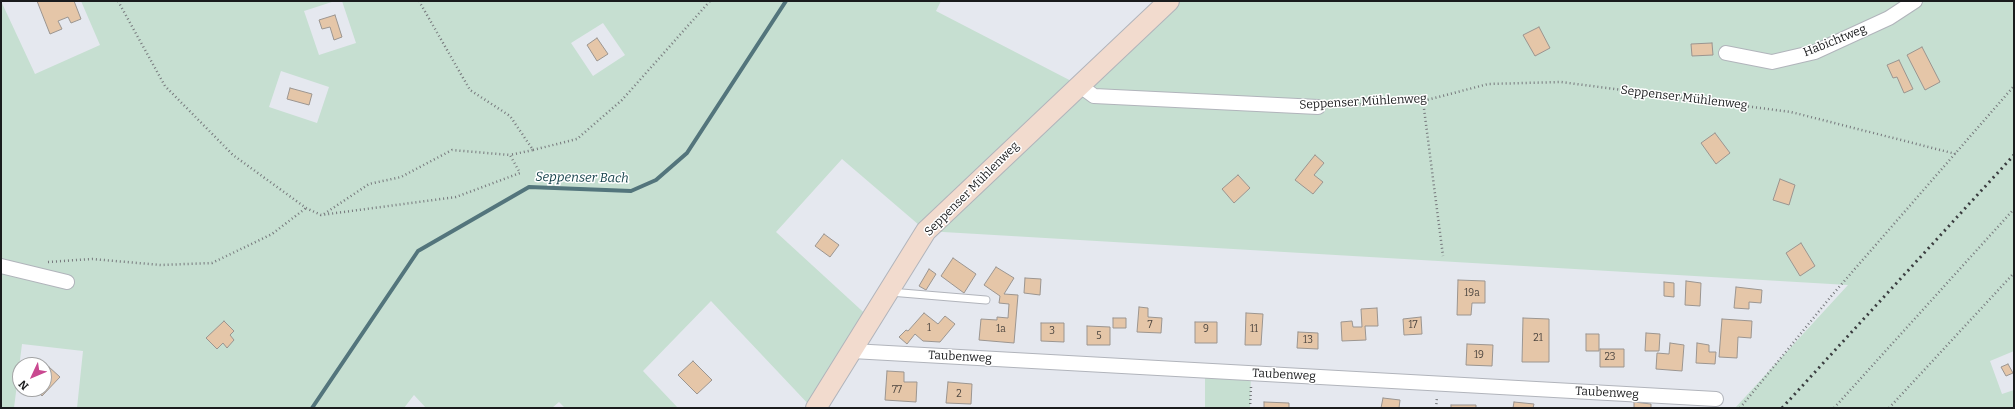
<!DOCTYPE html>
<html>
<head>
<meta charset="utf-8">
<style>
  body { margin:0 }
  #map { position:relative; width:2015px; height:409px; overflow:hidden; background:#e5e8ef; font-family:Bitter,serif }
  canvas { display:block }
  .frame { position:absolute; inset:0; border:2px solid #1a1b1d; pointer-events:none }
  .north { position:absolute; left:12px; top:357px; width:40px; height:40px; box-sizing:border-box; background:#fff; border:1px solid #a3a4a5; border-radius:50%; rotate:226deg; font-size:11px; font-weight:700; line-height:16px; text-align:center; color:#1a1b1d }
  .north::after { content:''; display:block; margin:auto; width:14px; height:18px; background:#c94890; clip-path:polygon(50% 0,100% 100%,50% 72%,0 100%) }
</style>
</head>
<body>
<div id="map">
<canvas width="2015" height="409"></canvas>
<div class="frame"></div>
<div class="north">N</div>
</div>
<script>
const ctx = document.querySelector('canvas').getContext('2d');
ctx.lineJoin = 'round';
function paint(path, color) {
  ctx.fillStyle = color;
  ctx.fill(path, 'evenodd');
}
function toPath(rows) {
  const path = new Path2D();
  for (const r of rows) {
    path.moveTo(r[0], r[1]);
    for (let i = 2; i < r.length; i += 2) path.lineTo(r[i], r[i + 1]);
  }
  return path;
}
function trace(path, color, width, dash) {
  ctx.strokeStyle = color;
  ctx.lineWidth = width;
  ctx.lineCap = dash ? 'butt' : 'round';
  ctx.setLineDash(dash || []);
  ctx.stroke(path);
}
function drawText(font, color, halo, rows, align = 'center') {
  ctx.font = font + ' Bitter,serif';
  ctx.lineWidth = 3;
  ctx.setLineDash([]);
  ctx.textBaseline = 'middle';
  ctx.strokeStyle = halo;
  ctx.fillStyle = color;
  for (const [text, x, y, turn = 0] of rows) {
    ctx.save();
    ctx.translate(x, y);
    ctx.rotate((+turn || 0) * Math.PI / 180);
    ctx.textAlign = isNaN(turn) ? turn : align;
    if (halo) ctx.strokeText(text, 0, 0);
    ctx.fillText(text, 0, 0);
    ctx.restore();
  }
}
paint(toPath([
  [1,1,35,74,100,45,81,1,335,1,304,11,319,55,356,43,342,1,941,1,936,11,1079,85,1169,1,2014,1,2014,351,1990,361,2002,394,2014,390,2014,408,1735,408,1848,285,926,231,842,159,776,232,872,320,812,408,711,301,643,371,678,408,565,408,559,402,552,408,426,408,414,395,404,408,77,408,83,351,22,344,14,408,1,408],
  [603,23,625,55,593,76,571,43],
  [281,71,329,87,317,123,269,107],
  [1205,371,1251,373,1250,408,1205,408]
]), '#c6dfd1');
trace(toPath([
  [312,408,418,251,529,187,631,191,656,180,687,153,786,1]
]), '#53757c', 4);
const building = toPath([
  [37,1,74,1,81,19,71,23,68,17,58,21,62,29,50,34,37,1],
  [335,15,342,37,334,40,330,27,322,29,319,20,335,15],
  [1539,27,1550,48,1535,56,1523,35,1539,27],
  [597,38,608,54,597,61,587,45,597,38],
  [1712,43,1713,55,1692,56,1691,44,1712,43],
  [1922,47,1940,82,1925,90,1907,55,1922,47],
  [1899,60,1913,89,1904,93,1897,77,1893,78,1887,65,1899,60],
  [290,88,312,94,309,105,287,99,290,88],
  [1715,133,1730,153,1716,164,1701,143,1715,133],
  [1315,155,1324,163,1314,175,1323,182,1313,194,1295,180,1315,155],
  [1238,175,1250,188,1234,203,1222,189,1238,175],
  [1780,179,1795,185,1789,205,1773,200,1780,179],
  [824,234,839,245,830,257,815,246,824,234],
  [1801,243,1815,266,1800,276,1786,253,1801,243],
  [953,258,976,274,964,293,941,276,953,258],
  [996,267,1014,278,1004,294,1018,295,1014,343,979,340,981,319,997,320,997,317,1008,318,1009,304,999,303,1000,296,984,285,996,267],
  [929,269,936,274,926,290,919,286,929,269],
  [1025,278,1041,279,1040,295,1024,293,1025,278],
  [1458,280,1485,281,1485,303,1472,303,1471,315,1457,315,1458,280],
  [1686,281,1701,283,1700,306,1685,305,1686,281],
  [1664,282,1674,283,1674,297,1664,296,1664,282],
  [1736,287,1762,290,1761,303,1749,302,1749,309,1734,308,1736,287],
  [1139,307,1148,308,1148,317,1162,318,1161,333,1137,332,1139,307],
  [1377,308,1378,326,1365,326,1366,340,1342,341,1341,322,1352,321,1353,327,1362,327,1361,309,1377,308],
  [924,313,938,324,945,316,955,324,940,342,923,341,915,334,907,344,899,337,906,330,908,331,924,313],
  [1246,313,1263,314,1261,345,1245,345,1246,313],
  [1421,317,1422,334,1404,335,1403,319,1421,317],
  [1113,318,1126,318,1126,328,1113,328,1113,318],
  [1523,318,1549,319,1549,362,1522,362,1523,318],
  [1722,319,1752,321,1751,338,1738,337,1737,358,1719,357,1722,319],
  [224,321,234,331,230,335,234,340,227,348,223,343,217,349,206,338,224,321],
  [1195,322,1217,322,1217,343,1195,343,1195,322],
  [1041,323,1064,323,1064,342,1041,341,1041,323],
  [1087,326,1110,327,1110,345,1087,345,1087,326],
  [1298,332,1318,333,1318,349,1297,348,1298,332],
  [1646,333,1660,334,1659,351,1645,351,1646,333],
  [1586,334,1599,334,1599,351,1586,351,1586,334],
  [1670,343,1684,345,1682,371,1656,369,1657,353,1669,354,1670,343],
  [1697,343,1709,345,1709,352,1716,352,1715,364,1696,363,1697,343],
  [1467,344,1493,345,1492,366,1466,365,1467,344],
  [1600,349,1624,349,1624,367,1600,367,1600,349],
  [693,361,712,380,697,394,678,375,693,361],
  [2008,364,2013,373,2006,376,2001,367,2008,364],
  [49,367,60,377,42,396,36,389,44,389,44,372,49,367],
  [887,371,904,372,904,382,917,382,916,402,885,400,887,371],
  [948,382,972,384,971,404,946,403,948,382],
  [1383,398,1400,400,1399,408,1381,408,1383,398],
  [1264,402,1289,403,1289,408,1264,408,1264,402],
  [1514,402,1534,404,1533,408,1513,408,1514,402],
  [1634,402,1651,404,1651,408,1634,408,1634,402],
  [1451,405,1476,405,1476,408,1451,408,1451,405]
]);
paint(building, '#e5c6a8');
trace(building, '#9b9590', 1);
const lane = toPath([
  [890,292,986,300]
]);
const street = toPath([
  [1726,53,1772,62,1815,52,1889,18,1915,1],
  [1079,85,1094,96,1318,107],
  [1,266,67,282],
  [852,351,1716,399]
]);
const secondary = toPath([
  [816,408,926,231,1169,1]
]);
trace(lane, '#b1b4bb', 9);
trace(street, '#b1b4bb', 16);
trace(secondary, '#b1b4bb', 22);
trace(toPath([
  [118,1,165,86,233,155,306,208,321,215,456,197,520,173,510,155,533,150,510,116,470,90,419,1],
  [1423,101,1443,256],
  [1332,106,1423,101,1488,84,1561,82,1791,112,1956,154],
  [533,150,577,139,622,100,710,1],
  [324,214,369,184,401,177,452,150,510,155],
  [48,262,92,259,161,265,212,263,272,234,306,208],
  [1250,408,1251,387],
  [1436,408,1437,397],
  [1740,408,1833,294,2014,86],
  [1834,408,2014,209],
  [1889,408,2014,273]
]), '#76787c', 2.5, [1, 3]);
trace(lane, '#fff', 7);
trace(street, '#fff', 14);
trace(secondary, '#f2dbce', 20);
trace(toPath([
  [1782,408,2014,155]
]), '#3a3c3f', 3, [2, 4]);
drawText('10px', '#4d4640', null, [
  ["19a",1472,293],
  ["7",1150,325],
  ["17",1413,325],
  ["1",929,328],
  ["1a",1001,329],
  ["9",1206,329],
  ["11",1254,329],
  ["3",1052,331],
  ["5",1099,336],
  ["21",1538,338],
  ["13",1308,340],
  ["19",1479,355],
  ["23",1610,357],
  ["77",897,390],
  ["2",959,394]
]);
drawText('12px', '#1a1b1d', '#fff', [
  ["Habichtweg",1835,41,-22],
  ["Seppenser Mühlenweg",1684,98,7],
  ["Seppenser Mühlenweg",1363,102,-3],
  ["Seppenser Mühlenweg",972,189,-45],
  ["Taubenweg",960,357,3],
  ["Taubenweg",1284,375,3],
  ["Taubenweg",1607,393,3]
]);
drawText('italic 13px', '#17434c', '#fff', [
  ["Seppenser Bach",582,178,1]
]);
</script>
</body>
</html>
